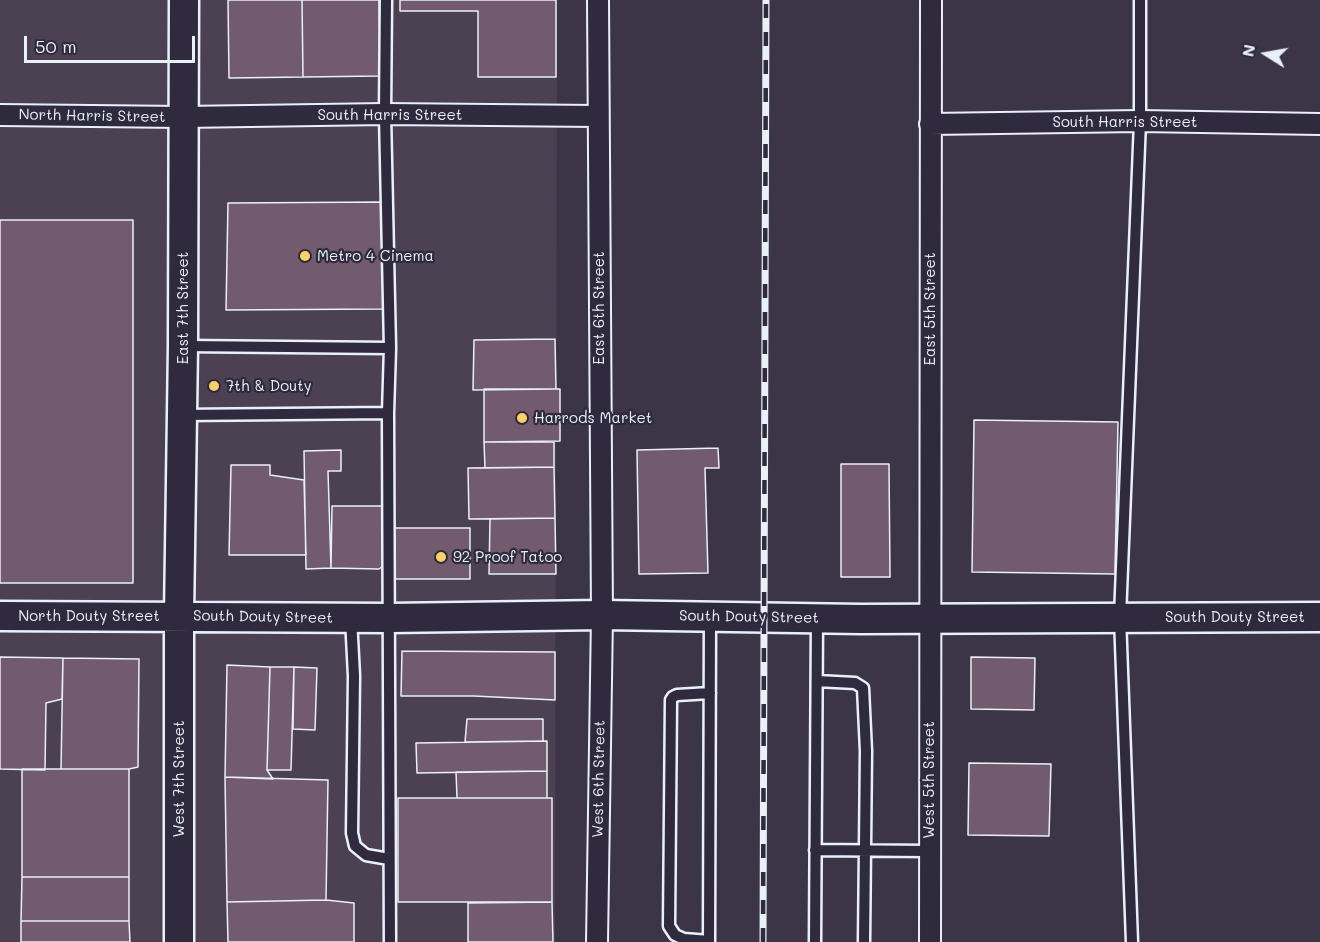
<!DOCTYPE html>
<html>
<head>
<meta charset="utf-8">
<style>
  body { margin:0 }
  #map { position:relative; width:1320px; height:942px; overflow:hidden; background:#3c3447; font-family:Mali,sans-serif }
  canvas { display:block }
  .north { position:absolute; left:1236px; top:24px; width:60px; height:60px; -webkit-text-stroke:4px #2f2a3d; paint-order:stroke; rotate:281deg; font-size:16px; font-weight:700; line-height:24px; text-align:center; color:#e8f1f8 }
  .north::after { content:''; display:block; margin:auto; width:21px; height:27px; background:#e8f1f8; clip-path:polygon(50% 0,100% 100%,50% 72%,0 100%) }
  .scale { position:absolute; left:24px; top:36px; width:171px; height:27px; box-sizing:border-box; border:3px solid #e8f1f8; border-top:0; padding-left:8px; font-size:18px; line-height:21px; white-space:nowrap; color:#e8f1f8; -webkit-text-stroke:4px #2f2a3d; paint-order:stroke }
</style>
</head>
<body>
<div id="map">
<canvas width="1320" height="942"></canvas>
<div class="north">N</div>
<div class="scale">50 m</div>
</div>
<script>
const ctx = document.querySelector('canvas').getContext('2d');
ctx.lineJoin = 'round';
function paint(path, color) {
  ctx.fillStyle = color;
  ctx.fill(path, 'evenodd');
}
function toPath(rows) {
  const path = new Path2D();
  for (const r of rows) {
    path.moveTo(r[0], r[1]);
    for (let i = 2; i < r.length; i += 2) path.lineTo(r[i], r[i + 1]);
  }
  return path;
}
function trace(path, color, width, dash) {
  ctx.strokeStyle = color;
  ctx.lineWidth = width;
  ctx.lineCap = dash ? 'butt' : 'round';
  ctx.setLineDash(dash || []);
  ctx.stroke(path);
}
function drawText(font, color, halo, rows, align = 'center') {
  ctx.font = font + ' Mali,sans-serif';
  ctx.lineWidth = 4.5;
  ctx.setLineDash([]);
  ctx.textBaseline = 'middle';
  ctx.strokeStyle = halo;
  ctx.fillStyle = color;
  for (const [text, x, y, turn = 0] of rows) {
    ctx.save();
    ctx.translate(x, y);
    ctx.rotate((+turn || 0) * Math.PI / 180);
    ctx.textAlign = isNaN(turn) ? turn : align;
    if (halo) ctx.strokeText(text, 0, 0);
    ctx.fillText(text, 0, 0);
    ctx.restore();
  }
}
paint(toPath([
  [0,0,557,0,555,942,0,942]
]), '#4c4053');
const building = toPath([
  [228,0,302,0,303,77,229,78,228,0],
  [302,0,379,0,380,76,303,77,302,0],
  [400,0,556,0,556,77,478,77,478,11,400,11,400,0],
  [382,202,383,309,226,310,228,203,382,202],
  [0,220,133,220,133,583,0,583,0,220],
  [555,339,556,389,473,390,474,340,555,339],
  [484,389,560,389,560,441,484,442,484,389],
  [974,420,1118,422,1115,574,972,572,974,420],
  [484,442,554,442,554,467,485,468,484,442],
  [718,448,719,468,705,468,708,573,639,574,637,450,718,448],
  [341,450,341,471,328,471,331,568,306,569,304,451,341,450],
  [841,464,889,464,890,577,841,577,841,464],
  [231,465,270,465,270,475,304,480,306,555,229,555,231,465],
  [554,467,555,518,469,519,468,468,554,467],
  [332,506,385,506,386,564,379,569,331,568,332,506],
  [555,518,556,574,489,574,490,519,555,518],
  [394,528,470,528,470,579,394,579,394,528],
  [402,651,555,652,555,700,474,696,401,696,402,651],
  [0,657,63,658,62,699,46,703,45,770,0,769,0,657],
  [971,657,1035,658,1034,710,971,709,971,657],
  [63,658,139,659,138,767,129,769,61,769,63,658],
  [227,665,270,667,267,770,273,779,225,777,227,665],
  [270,667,294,667,291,770,267,770,270,667],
  [294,667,317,668,315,730,293,729,294,667],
  [467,719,543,719,543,741,465,742,467,719],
  [547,741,547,771,417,773,416,743,547,741],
  [969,763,1051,764,1049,836,968,835,969,763],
  [22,769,129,769,129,877,22,877,22,769],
  [547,771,547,798,457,798,456,772,547,771],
  [225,777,328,780,326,900,227,902,225,777],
  [398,798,552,798,552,902,398,902,398,798],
  [22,877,129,877,129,921,21,921,22,877],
  [326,900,354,903,354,942,228,942,227,902,326,900],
  [552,902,553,942,468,942,468,903,552,902],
  [21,921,129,921,130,942,21,942,21,921]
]);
paint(building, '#725b6e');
trace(building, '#e8f1f8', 1.5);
const lane = toPath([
  [386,0,385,114,390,348,388,413,390,942],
  [183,346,390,348],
  [183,415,388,413],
  [351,618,354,676,352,833,355,846,366,855,389,859],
  [817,681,855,683,863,688,866,751,864,942],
  [815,850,929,851],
  [709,941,684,939,675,935,669,926,671,700,673,697,677,695,710,693],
  [709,942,710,617],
  [815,942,817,618],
  [1132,942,1120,617,1140,121,1140,0]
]);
const street = toPath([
  [0,115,183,117,385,114,597,116],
  [930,124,1140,121,1320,124],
  [597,942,602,615,598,0],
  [930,942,931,0]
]);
const secondary = toPath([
  [0,616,390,618,602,615,861,619,1320,617],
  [179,942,179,616,183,346,184,0]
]);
trace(lane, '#e8f1f8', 15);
trace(street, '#e8f1f8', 24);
trace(secondary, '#e8f1f8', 33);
trace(lane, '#2f2a3d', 10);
trace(street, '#2f2a3d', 20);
trace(secondary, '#2f2a3d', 28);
const rail = toPath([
  [763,942,766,0]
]);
trace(rail, '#e8f1f8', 7);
trace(rail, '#2f2a3d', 4.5, [14]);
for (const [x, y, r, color] of [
  [305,256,6,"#ffd166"],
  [214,386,6,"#ffd166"],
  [522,418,6,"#ffd166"],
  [441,557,6,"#ffd166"]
]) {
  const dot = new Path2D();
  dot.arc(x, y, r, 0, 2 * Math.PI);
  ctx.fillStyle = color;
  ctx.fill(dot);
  trace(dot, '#2f2a3d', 2);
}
drawText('15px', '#e8f1f8', '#2f2a3d', [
  ["South Harris Street",390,115],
  ["North Harris Street",92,116,1],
  ["South Harris Street",1125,122],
  ["East 7th Street",183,308,-90],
  ["East 6th Street",599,308,-90],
  ["East 5th Street",930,309,-90],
  ["North Douty Street",89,616],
  ["South Douty Street",263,617,1],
  ["South Douty Street",749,617,1],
  ["South Douty Street",1235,617],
  ["West 7th Street",179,779,-90],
  ["West 6th Street",599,779,-89],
  ["West 5th Street",929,780,-90]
]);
drawText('15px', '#e8f1f8', '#2f2a3d', [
  ["Metro 4 Cinema",317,256],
  ["7th & Douty",226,386],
  ["Harrods Market",534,418],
  ["92 Proof Tatoo",453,557]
], 'left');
</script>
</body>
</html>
